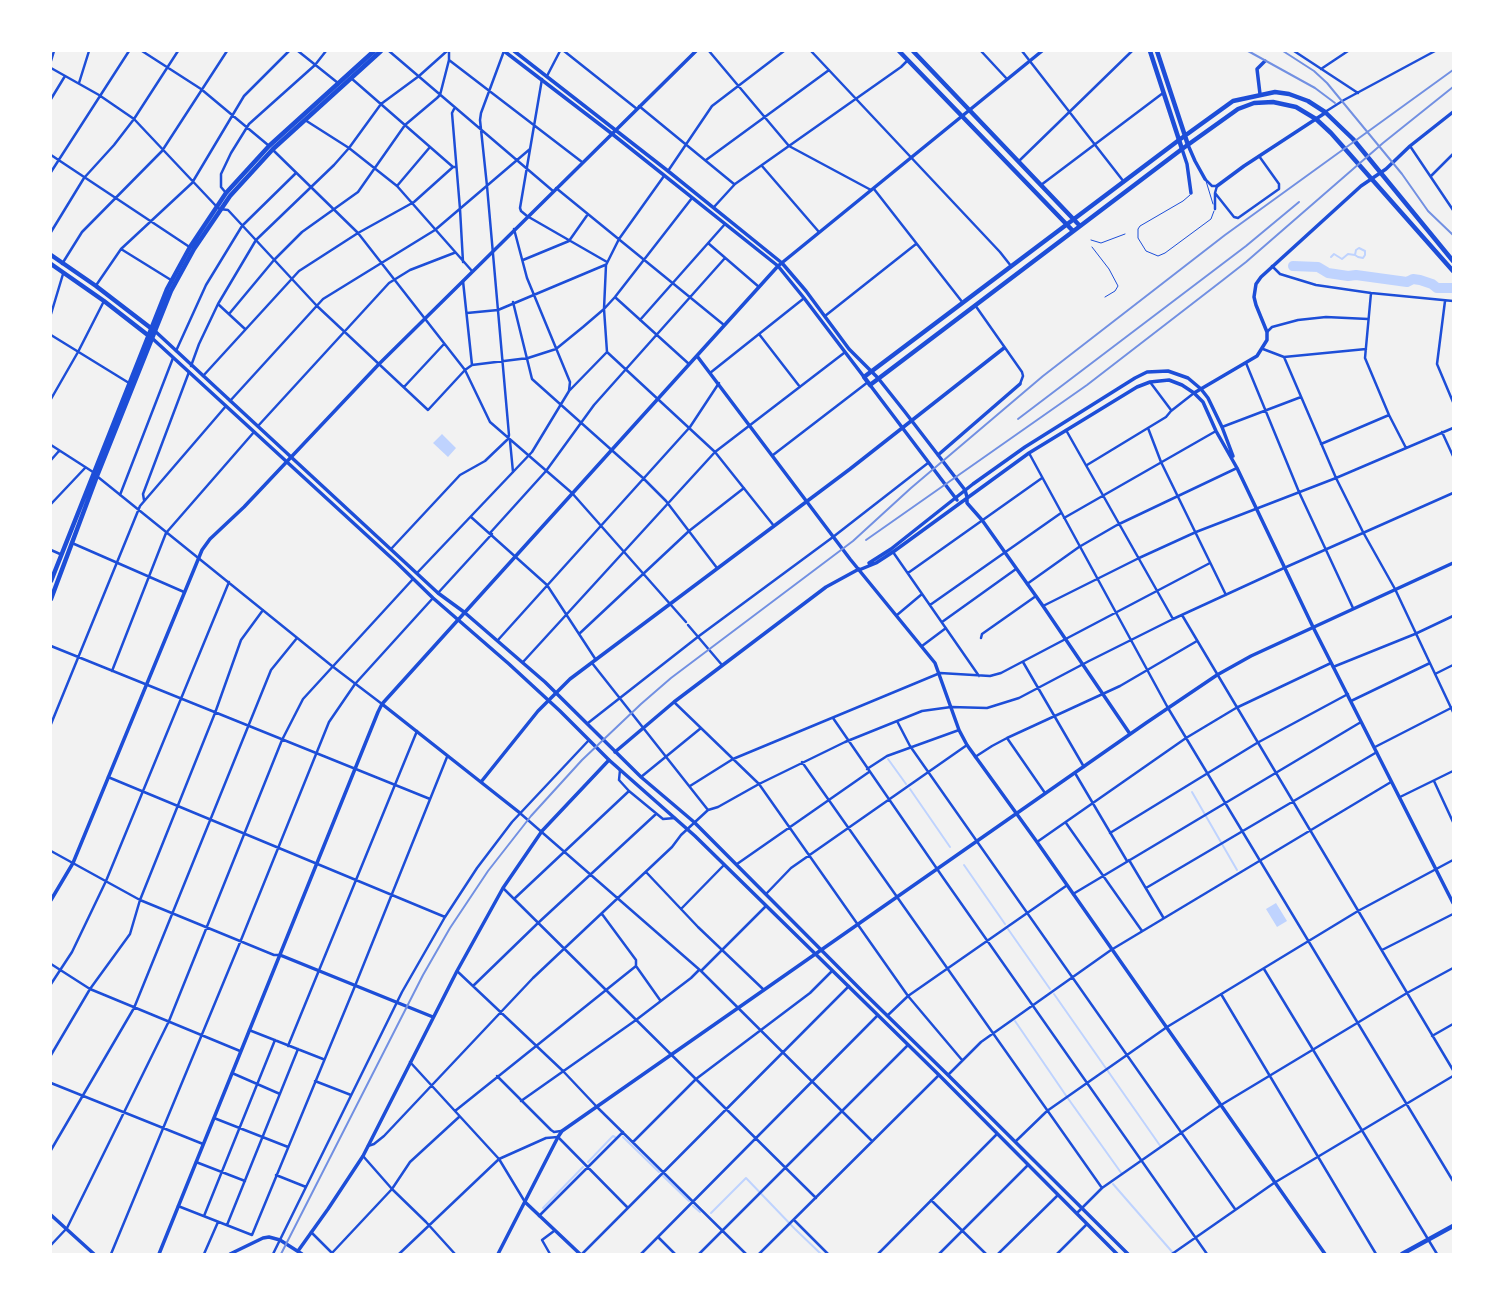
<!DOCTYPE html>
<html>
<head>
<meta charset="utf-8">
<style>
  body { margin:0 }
  #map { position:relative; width:1504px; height:1305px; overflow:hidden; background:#f2f2f2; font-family:"Alegreya Sans",sans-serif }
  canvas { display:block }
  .frame { position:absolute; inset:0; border:52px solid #fff; pointer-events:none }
</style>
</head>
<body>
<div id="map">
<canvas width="1504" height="1305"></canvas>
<div class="frame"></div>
</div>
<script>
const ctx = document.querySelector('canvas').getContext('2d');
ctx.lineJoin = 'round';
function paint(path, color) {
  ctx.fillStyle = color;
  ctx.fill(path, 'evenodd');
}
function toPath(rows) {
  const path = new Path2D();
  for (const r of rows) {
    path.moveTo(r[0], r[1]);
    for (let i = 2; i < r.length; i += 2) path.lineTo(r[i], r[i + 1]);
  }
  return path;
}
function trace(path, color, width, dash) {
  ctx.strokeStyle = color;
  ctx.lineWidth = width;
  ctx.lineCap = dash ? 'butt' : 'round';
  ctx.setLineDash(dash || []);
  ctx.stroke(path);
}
paint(toPath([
  [442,434,456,448,448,457,433,443],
  [1276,903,1287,921,1277,927,1266,909]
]), '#bfd3fe');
trace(toPath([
  [1331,257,1334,254,1342,259,1348,254,1355,255,1356,250,1359,248,1365,251,1365,255,1363,258,1358,257,1355,255],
  [888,759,906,784],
  [910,789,950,847],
  [1192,792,1237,870],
  [964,865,1005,924],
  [1008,929,1050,989],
  [1054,994,1161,1147],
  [1015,1021,1067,1097,1122,1174],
  [623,1137,659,1172],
  [588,1162,613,1136,615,1137],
  [663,1176,689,1201],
  [1113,1184,1174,1254],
  [693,1206,700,1212],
  [543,1208,583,1167],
  [711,1213,746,1178,794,1228],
  [795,1229,821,1254]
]), '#bfd3fe', 2);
trace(toPath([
  [1293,266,1318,267,1328,273,1348,276,1356,275,1407,282,1413,279,1420,280,1432,284,1437,288,1453,288]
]), '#bfd3fe', 10);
trace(toPath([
  [1206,181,1213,204],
  [1190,195,1183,201,1140,226,1138,229,1138,238,1146,251,1158,256,1165,253,1211,219,1214,211],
  [1091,240,1101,243,1125,234],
  [1092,247,1109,269,1118,286,1115,291,1105,297]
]), '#1d4ed8', 1);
trace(toPath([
  [142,51,201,89,268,145],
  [298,51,338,83],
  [389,51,553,191],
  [564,51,637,109],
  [709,51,789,146,871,190],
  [811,51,1000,252,1011,266],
  [981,51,1007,79],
  [1022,51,1124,182],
  [1294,51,1358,93],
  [449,60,582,162],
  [51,61,54,51],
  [51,68,99,95,134,119,217,207,220,209,228,210,317,306,428,410,465,370,472,365,528,358,556,349,583,327,604,309,615,297,692,198],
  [1321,69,1348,51],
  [547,76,560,51],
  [351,78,453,167],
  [542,79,520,208,521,211,527,216,607,262],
  [79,83,89,51],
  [51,99,65,76],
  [639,106,734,184],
  [454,109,452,113,460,209,463,262],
  [1325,112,1344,100,1435,51],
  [305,120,349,148,397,186,472,271],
  [1410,146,1453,210],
  [273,150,358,233,465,370,490,422,572,493,686,622],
  [51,155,188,246],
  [706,160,829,70],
  [1019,161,1132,51],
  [762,166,819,232],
  [668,171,712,106,784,51],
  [51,172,129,51],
  [664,176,619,239,606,265,604,309,607,352,715,452,774,526],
  [1431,176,1453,154],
  [1205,179,1212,186,1217,186,1215,193,1234,217,1238,218,1279,189,1279,184,1259,156],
  [1041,185,1163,93],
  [397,186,430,147],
  [556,188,724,325],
  [874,189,963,303],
  [226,193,221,187,221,174,231,153,249,124,315,65,326,51],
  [714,207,735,184,901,67,908,60],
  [1215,209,1215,193],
  [514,229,527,278,570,382,569,391],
  [51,232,84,178,114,145,134,119,178,51],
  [708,243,759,287],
  [121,249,171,280],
  [523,260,569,241,588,214],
  [62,264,82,232,162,151,227,51],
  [1272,266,1280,274,1316,285,1371,293,1453,301],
  [463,281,472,365],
  [97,284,121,249,192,183,244,96,289,51],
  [1371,293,1365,358,1389,415,1406,448],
  [616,298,689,364],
  [1445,301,1437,364,1453,402],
  [513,302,532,379,643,478,666,501,717,568],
  [218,304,245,329],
  [975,305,1022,372,1023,376,1020,384],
  [467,313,498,310,605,265],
  [51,314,63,274],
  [229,314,274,260,302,232,358,192,405,125,437,98,440,95,449,60,449,51],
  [825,316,916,244],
  [640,320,725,224],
  [1267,332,1272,327,1298,320,1326,317,1368,319],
  [759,334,800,387],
  [51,335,129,383],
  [1263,349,1284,357,1366,349],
  [176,351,206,285,242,226,296,173],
  [1284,357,1336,478,1363,532,1395,589,1453,712],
  [1246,363,1299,492,1353,608],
  [191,366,199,344,218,304,256,240,334,165,349,148,381,104,419,76,447,51],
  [710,373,803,299],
  [203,376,299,271,358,233,414,202,453,167,456,167],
  [1150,382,1171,410],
  [404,387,444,344],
  [51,399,78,352,104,301],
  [230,401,323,299,435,230,530,149],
  [258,426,389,283,410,270,454,253],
  [1222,427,1301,397],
  [1148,428,1161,462,1226,595],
  [1066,430,1173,619],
  [1442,432,1453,456],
  [510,441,513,472],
  [1321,444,1389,415],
  [51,445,93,472],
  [1029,453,1168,708,1453,1181],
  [773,455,868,382],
  [51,460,59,451],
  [1087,465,1166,417,1171,411,1194,393],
  [98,477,332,666,382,704],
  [120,495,173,358],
  [144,500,143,494,189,372],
  [51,504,85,468],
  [471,517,547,585,596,660],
  [1064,518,1216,431],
  [490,533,546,471,594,405,725,258],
  [72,543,184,592],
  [391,549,460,475,485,461,508,439,509,435,487,186,480,120,481,113,504,51],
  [51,550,60,554],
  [893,552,979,676],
  [417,573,532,452,569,391,607,352],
  [908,573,1042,478],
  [1027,584,1079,547,1117,525,1237,468],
  [438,593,492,534],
  [930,605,1061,513],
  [1043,606,1139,558,1196,532,1336,478,1453,428],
  [897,615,922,594],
  [1182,615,1453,1070],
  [942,622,1016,569],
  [688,625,722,665],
  [579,634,689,531,744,488],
  [981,638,982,634,1036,596],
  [498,640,690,427,719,383],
  [51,646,430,799],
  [922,646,946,628],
  [523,662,715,452,844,353],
  [1023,662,1084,767],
  [592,663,708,810],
  [1333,667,1415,634,1453,616],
  [112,671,166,533,254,432],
  [1435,674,1453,665],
  [1351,701,1430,663],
  [674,702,759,784,908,996,962,1060],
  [833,718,944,879,1207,1254],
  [897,721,910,746,1235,1209],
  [588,723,699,636,833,537,928,463],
  [51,724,140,506,226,406],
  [1007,738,1045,793],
  [1375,747,1453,707],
  [975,757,992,746,1007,738,1120,686,1197,641],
  [802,762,1102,1188],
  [867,769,887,756,959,730],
  [620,770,619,780,629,791,663,819,675,818],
  [1075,773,1127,861],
  [108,777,445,917],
  [641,777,701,728],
  [1434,781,1453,822],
  [690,786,733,759,940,673,990,676,1001,673,1210,563],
  [1400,797,1453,771],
  [521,814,701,971,872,1141],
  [1066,823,1142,931],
  [1110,833,1257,743,1348,694],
  [1037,842,1186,738,1236,708,1331,663],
  [51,851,140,900,274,955,279,955],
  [1129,860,1163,917],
  [737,864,869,772],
  [646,872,698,927,764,990],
  [503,888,816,1198],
  [1146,888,1377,752],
  [766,894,791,868,967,745],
  [1073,894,1361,722],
  [514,899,629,791],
  [681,909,724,865],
  [602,914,636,960,636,966,660,1000],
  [1382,950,1453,914],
  [51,964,90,989,240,1051],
  [1264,969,1437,1254],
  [457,971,563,1071,597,1107,746,1254],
  [701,971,765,907],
  [51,984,72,952,106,881,229,582],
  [473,986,538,923,656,814],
  [1221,994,1376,1254],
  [887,1016,908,996,1066,886],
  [249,1030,323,1059],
  [1432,1036,1453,1024],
  [288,1046,417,731],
  [51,1055,90,989,130,934,140,900,215,713,241,640,263,610],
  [410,1062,499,1159,525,1202],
  [232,1073,280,1094],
  [948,1075,981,1042,1111,950,1391,782],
  [497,1076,551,1130,554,1132,561,1131],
  [315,1081,351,1095],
  [51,1083,203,1144],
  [521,1101,636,1020,691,978,699,970],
  [455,1111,636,966],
  [214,1118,288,1147],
  [1016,1141,1047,1111,1167,1027,1358,911,1453,860],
  [633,1142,696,1079,810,993,832,971],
  [368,1146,374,1144,384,1136,533,978,672,847,681,835,708,810,718,807,759,784,845,742,922,711,951,707,987,708,1019,698,1089,661,1173,619,1284,568,1453,493],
  [51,1150,134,1008,271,670,297,638],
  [363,1156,392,1189,426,1222,455,1254],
  [196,1162,245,1181],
  [276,1175,306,1187],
  [931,1200,986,1254],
  [178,1206,252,1235,355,986,447,757],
  [1077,1213,1102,1188,1221,1105,1407,993,1453,968],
  [204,1216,275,1040],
  [539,1216,623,1132],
  [794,1220,828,1254],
  [227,1225,298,1049],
  [311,1232,333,1254],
  [658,1237,675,1254],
  [51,1245,67,1228,169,1021,282,740,303,699,413,579],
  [332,1253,392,1189,410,1162,459,1117],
  [111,1254,239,945,329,722,355,684,433,598],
  [204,1254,218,1222],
  [273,1254,402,992,445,917,477,868,512,822,589,740],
  [399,1254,499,1159,546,1138,558,1137,628,1208],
  [550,1254,542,1240,554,1231],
  [582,1254,849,986],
  [641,1254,878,1015],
  [699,1254,908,1045],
  [759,1254,939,1075],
  [878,1254,996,1135],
  [939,1254,1028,1165],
  [998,1254,1058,1195],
  [1057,1254,1087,1224],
  [1172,1254,1274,1183,1453,1076]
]), '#1d4ed8', 2.5);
trace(toPath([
  [504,51,611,133,778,266,804,298,864,377],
  [514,51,668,171,782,263,806,291,849,349,878,378,905,412,965,490,967,497,967,503],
  [1260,94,1257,69,1265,61],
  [1188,145,1195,161,1205,179],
  [1182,149,1187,164,1191,193],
  [1217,186,1244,166,1325,113],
  [697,356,850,559,935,663,959,730,967,745,1037,842,1325,1254],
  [870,385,957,500],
  [938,455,1020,384],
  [967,503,982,520,1043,606,1130,734],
  [869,563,891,549,973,484,1025,447,1135,378,1147,372,1168,371,1188,378,1201,389],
  [859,570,876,563,893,552,1029,453,1137,387,1150,382,1169,380,1182,385,1194,393,1257,356,1267,340,1267,332,1256,305,1254,297,1256,284,1261,277,1361,186,1386,169,1410,146,1453,112],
  [382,704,520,813],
  [615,752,674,702,826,587,859,569],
  [481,782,538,711,570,679,850,469,1004,348],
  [51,900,73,863,202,550,210,539,244,507,379,364,696,51],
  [280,955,433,1017],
  [525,1202,580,1254],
  [51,1215,94,1254],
  [298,1251,328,1209,363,1156,457,971,503,888,542,831,609,760],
  [159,1254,378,712,382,704,778,266,1042,51],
  [230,1254,263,1238,269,1237,280,1240,302,1254],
  [498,1254,558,1137,562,1131,1146,723,1217,675,1251,656,1453,563]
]), '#1d4ed8', 3.5);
trace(toPath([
  [156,332,438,593,464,612,545,682,641,777,694,822,863,992,948,1075,1128,1254],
  [153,339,397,563,433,598,509,664,560,711,609,760,695,836,939,1075,1117,1254],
  [1201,389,1208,398,1222,427,1233,456],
  [1194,393,1203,402,1216,431,1237,468,1313,627,1453,903]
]), '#1d4ed8', 3.5);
trace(toPath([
  [899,51,1073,231],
  [913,51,1080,226],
  [1179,140,864,377,870,385,1182,149],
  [51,255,96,286,152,329],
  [51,264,104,301,149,336],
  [51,581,167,289,190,247,226,193,269,146,374,51],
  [51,599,97,476,171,291,194,249,230,196,273,149,381,51],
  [1402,1254,1453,1226]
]), '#1d4ed8', 4.5);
trace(toPath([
  [1150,51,1182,149,1238,109,1254,103,1273,102,1296,107,1316,119,1331,133,1453,271],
  [1157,51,1188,145],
  [1179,140,1233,101,1275,92,1289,94,1308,101,1325,112,1353,139,1453,261]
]), '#1d4ed8', 4.5);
trace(toPath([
  [1248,51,1315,88,1335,103],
  [1283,51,1314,71,1327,83,1402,174,1428,211,1453,235],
  [1018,419,1246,246,1299,202],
  [866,540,1087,385,1223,280,1246,262,1383,143,1453,87],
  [281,1254,423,975,450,928,488,871,531,816,582,760,641,704,671,678,853,541,911,488,1043,376,1225,235,1453,70]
]), '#7290e2', 2);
</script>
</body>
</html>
